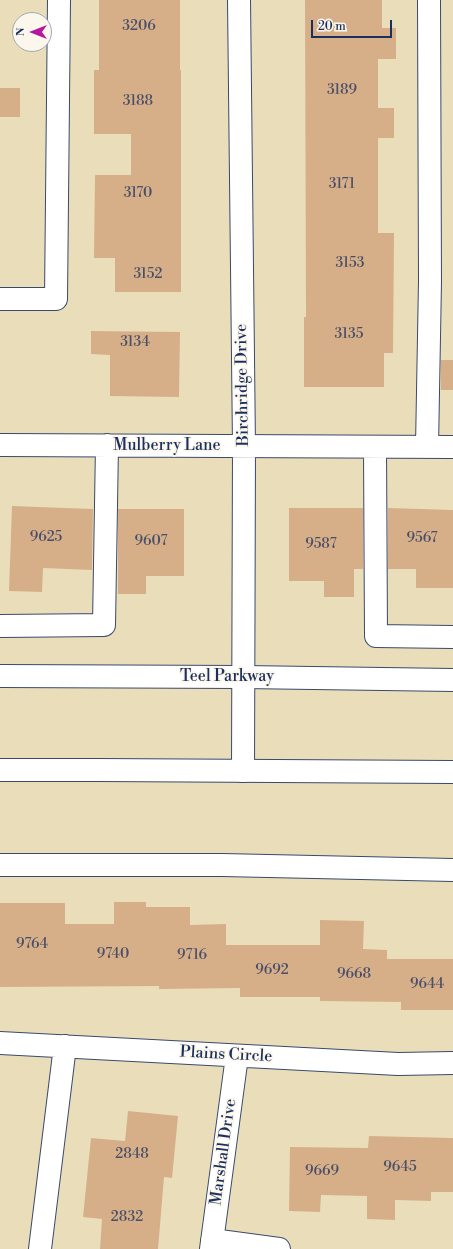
<!DOCTYPE html>
<html>
<head>
<meta charset="utf-8">
<style>
  body { margin:0 }
  #map { position:relative; width:453px; height:1249px; overflow:hidden; background:#eadeba; font-family:"Libre Bodoni",serif }
  canvas { display:block }
  .north { position:absolute; left:12px; top:12px; width:40px; height:40px; box-sizing:border-box; background:#fbf7ec; border:1px solid #a1a7b3; border-radius:50%; rotate:270deg; font-size:11px; font-weight:700; line-height:16px; text-align:center; color:#1b2f5e }
  .north::after { content:''; display:block; margin:auto; width:14px; height:18px; background:#b5179e; clip-path:polygon(50% 0,100% 100%,50% 72%,0 100%) }
  .scale { position:absolute; left:311px; top:20px; width:81px; height:18px; box-sizing:border-box; border:2px solid #1b2f5e; border-top:0; padding-left:5px; font-size:12px; line-height:14px; white-space:nowrap; color:#1b2f5e; -webkit-text-stroke:3px #fbf7ec; paint-order:stroke }
</style>
</head>
<body>
<div id="map">
<canvas width="453" height="1249"></canvas>
<div class="north">N</div>
<div class="scale">20 m</div>
</div>
<script>
const ctx = document.querySelector('canvas').getContext('2d');
ctx.lineJoin = 'round';
function paint(path, color) {
  ctx.fillStyle = color;
  ctx.fill(path, 'evenodd');
}
function toPath(rows) {
  const path = new Path2D();
  for (const r of rows) {
    path.moveTo(r[0], r[1]);
    for (let i = 2; i < r.length; i += 2) path.lineTo(r[i], r[i + 1]);
  }
  return path;
}
function trace(path, color, width, dash) {
  ctx.strokeStyle = color;
  ctx.lineWidth = width;
  ctx.lineCap = dash ? 'butt' : 'round';
  ctx.setLineDash(dash || []);
  ctx.stroke(path);
}
function drawText(font, color, halo, rows, align = 'center') {
  ctx.font = font + ' "Libre Bodoni",serif';
  ctx.lineWidth = 3.5;
  ctx.setLineDash([]);
  ctx.textBaseline = 'middle';
  ctx.strokeStyle = halo;
  ctx.fillStyle = color;
  for (const [text, x, y, turn = 0] of rows) {
    ctx.save();
    ctx.translate(x, y);
    ctx.rotate((+turn || 0) * Math.PI / 180);
    ctx.textAlign = isNaN(turn) ? turn : align;
    if (halo) ctx.strokeText(text, 0, 0);
    ctx.fillText(text, 0, 0);
    ctx.restore();
  }
}
paint(toPath([
  [99,0,180,0,180,70,181,70,181,292,115,292,115,258,94,258,95,175,131,175,131,134,94,134,94,70,99,70],
  [305,0,382,0,382,28,396,28,396,59,378,59,378,108,394,108,394,138,378,138,378,233,394,233,393,353,384,353,384,387,304,387,304,317,306,317],
  [0,88,20,88,20,117,0,117],
  [91,331,180,332,179,397,110,396,110,355,91,354],
  [441,360,453,360,453,390,441,390],
  [12,506,93,509,92,570,43,568,42,592,9,591],
  [289,508,363,508,363,569,354,569,354,597,324,597,324,581,289,581],
  [388,508,453,510,453,588,416,588,416,569,388,569],
  [118,509,184,509,184,576,146,576,146,594,118,594],
  [114,902,146,902,146,907,190,907,190,925,226,924,226,945,320,945,320,920,364,921,363,949,387,950,387,959,453,959,453,1010,401,1010,401,1002,320,1001,320,997,240,997,240,988,159,989,159,986,0,987,0,903,65,903,65,924,114,924],
  [128,1111,178,1116,172,1178,164,1177,158,1249,100,1249,102,1219,83,1217,91,1138,125,1141],
  [369,1136,453,1138,453,1192,431,1192,431,1201,395,1200,395,1220,367,1219,367,1196,321,1195,320,1212,289,1211,290,1147,368,1148]
]), '#d6af88');
const minor = toPath([
  [239,0,244,446,243,771],
  [0,299,56,299,59,0],
  [0,445,453,447],
  [375,447,376,636,453,637],
  [427,447,430,281,429,0],
  [0,626,104,625,107,445],
  [0,865,222,865,453,870],
  [0,1043,398,1064,453,1063],
  [212,1240,279,1249],
  [40,1249,65,1046],
  [211,1249,237,1056]
]);
const major = toPath([
  [0,676,243,677,453,680],
  [0,770,98,770,453,772]
]);
trace(minor, '#3a496c', 24);
trace(major, '#3a496c', 24);
trace(minor, '#fff', 22);
trace(major, '#fff', 22);
drawText('14px', '#4a4f68', null, [
  ["3206",139,27],
  ["3189",342,91],
  ["3188",138,102],
  ["3171",342,185],
  ["3170",138,194],
  ["3153",350,264],
  ["3152",148,275],
  ["3135",349,335],
  ["3134",135,343],
  ["9625",46,538],
  ["9567",422,539],
  ["9607",151,542],
  ["9587",321,545],
  ["9764",32,945],
  ["9740",113,955],
  ["9716",192,956],
  ["9692",272,971],
  ["9668",354,975],
  ["9644",427,985],
  ["2848",132,1155],
  ["9645",400,1168],
  ["9669",322,1172],
  ["2832",127,1218]
]);
drawText('16px', '#1b2f5e', '#fbf7ec', [
  ["Birchridge Drive",243,385,-91],
  ["Mulberry Lane",167,446],
  ["Teel Parkway",227,677],
  ["Plains Circle",226,1055,3],
  ["Marshall Drive",224,1152,-82]
]);
</script>
</body>
</html>
